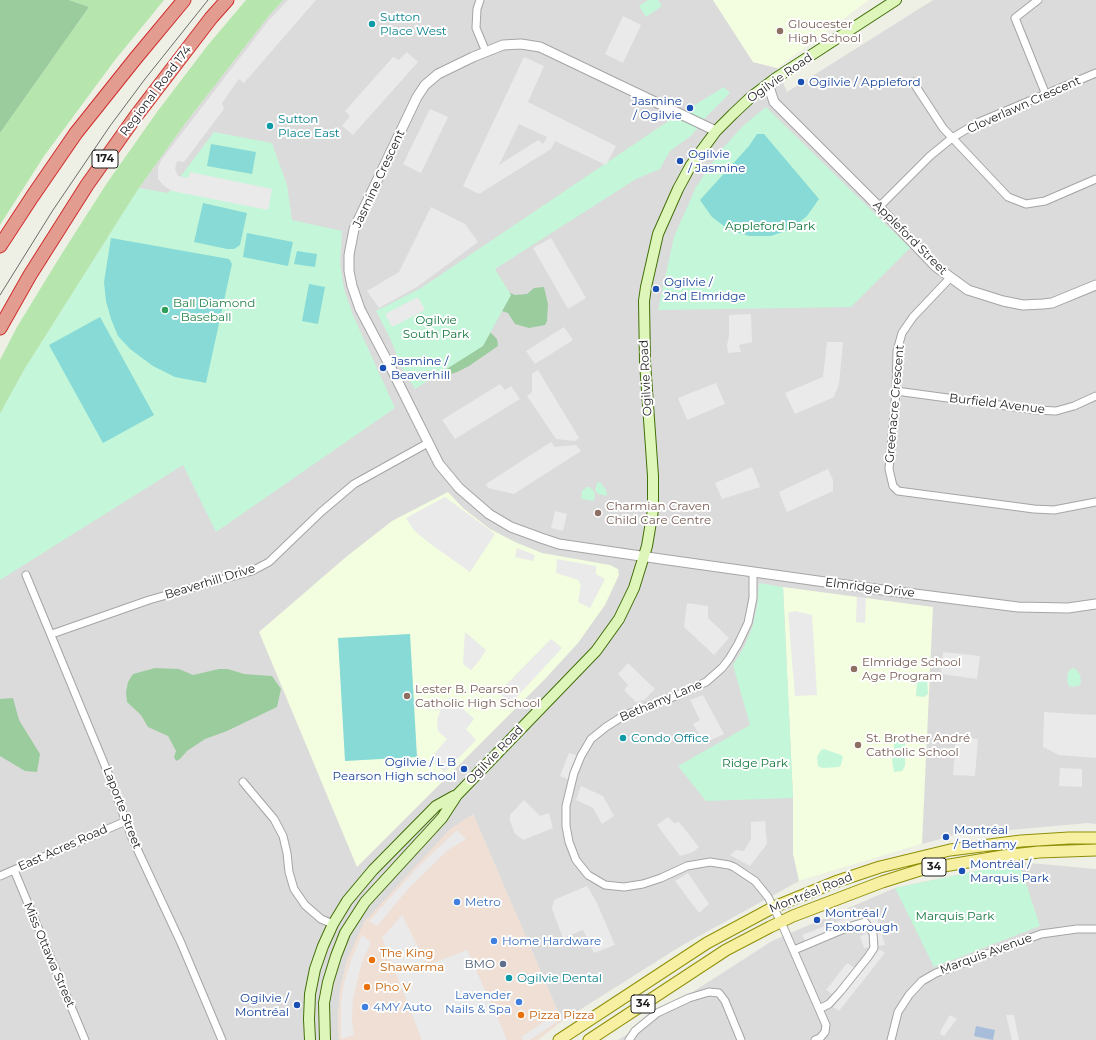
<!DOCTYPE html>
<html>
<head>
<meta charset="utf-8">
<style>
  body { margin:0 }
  canvas { display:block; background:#eeefe5 }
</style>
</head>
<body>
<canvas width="1096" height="1040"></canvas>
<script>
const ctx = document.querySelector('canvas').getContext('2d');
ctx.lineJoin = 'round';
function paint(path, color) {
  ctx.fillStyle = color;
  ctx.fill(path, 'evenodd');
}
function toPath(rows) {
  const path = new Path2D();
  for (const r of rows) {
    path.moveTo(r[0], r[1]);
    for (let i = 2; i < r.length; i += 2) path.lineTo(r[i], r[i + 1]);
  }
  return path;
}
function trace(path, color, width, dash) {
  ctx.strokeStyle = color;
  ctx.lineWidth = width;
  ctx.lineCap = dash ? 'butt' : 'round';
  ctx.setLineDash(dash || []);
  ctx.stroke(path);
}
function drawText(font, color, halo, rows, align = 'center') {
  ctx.font = font + ' Montserrat,sans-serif';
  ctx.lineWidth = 4;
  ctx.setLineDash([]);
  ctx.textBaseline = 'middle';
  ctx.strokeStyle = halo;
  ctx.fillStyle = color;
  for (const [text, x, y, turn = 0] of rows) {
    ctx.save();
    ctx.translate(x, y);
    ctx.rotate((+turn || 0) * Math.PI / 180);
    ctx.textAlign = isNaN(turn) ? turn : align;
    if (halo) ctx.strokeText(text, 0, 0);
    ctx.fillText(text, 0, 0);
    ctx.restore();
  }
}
paint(toPath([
  [283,0,713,0,753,62,777,68,787,92,933,0,1096,0,1096,824,1088,823,955,835,922,844,799,881,681,946,562,1021,473,814,347,960,340,990,338,1019,339,1040,0,1040,0,414,24,370,139,188,184,125,268,17],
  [1019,862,1096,869,1096,1040,618,1040,772,941,895,888]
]), '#dcdbdb');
paint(toPath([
  [473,814,562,1021,538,1040,339,1040,338,1019,340,990,347,960,364,922,450,829]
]), '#efdfd5');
paint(toPath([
  [713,0,869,0,777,68,753,62],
  [448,492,463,508,490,529,515,542,542,553,610,565,618,569,619,575,605,605,578,643,545,679,357,867,259,632,346,557,392,521],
  [783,587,933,607,922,844,799,881,793,854,793,798]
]), '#f3fddf');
paint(toPath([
  [69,0,164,0,115,60,44,156,0,225,0,133,89,7],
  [246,0,283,0,268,17,184,125,139,188,24,370,0,414,0,360,17,327,61,255,107,183,157,112,208,45]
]), '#b6e6ad');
paint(toPath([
  [0,0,69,0,89,7,0,133],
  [490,269,496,287,515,295,527,294,534,288,544,287,548,304,547,321,545,325,529,328,515,324,508,313,498,310,484,328,492,334,497,339,498,346,469,366,457,372,433,380,413,375],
  [155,668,179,669,193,675,219,669,228,669,244,674,272,676,281,689,277,707,227,731,205,739,187,751,180,759,176,761,174,757,176,751,168,736,148,727,141,715,127,702,126,692,128,682,133,674],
  [13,698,19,720,40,754,37,772,25,771,0,756,0,699]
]), '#9bcc9e');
paint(toPath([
  [648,0,658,0,662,6,646,17,639,6],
  [724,87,730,93,707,116,691,136,670,151,660,169,636,179,495,269,511,295,483,346,415,389,403,370,389,336,376,311,421,288,667,122],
  [766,107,910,248,851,307,658,310,674,237,696,187,722,149,744,125],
  [214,132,272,143,287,185,292,220,342,231,340,263,344,289,353,315,395,408,216,532,183,465,0,580,0,414,24,370,139,188,168,193],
  [600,482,606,490,607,496,598,494,595,490,597,483],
  [587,487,590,487,595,493,594,501,581,499,582,491],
  [759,583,783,587,793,798,706,801,678,766,750,725,733,665,745,645,753,625,757,606],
  [1072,668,1076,669,1080,675,1081,682,1079,686,1070,687,1067,681,1068,672],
  [921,676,927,678,928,694,924,697,916,696,917,682,920,682],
  [899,735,899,740,905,739,905,766,902,771,894,772,892,760,894,754,894,740],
  [824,749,841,755,843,757,841,765,839,767,822,768,818,766,817,757,821,750],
  [1019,862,1040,926,934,967,895,888]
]), '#c4f6d9');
paint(toPath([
  [757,134,764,134,819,199,807,216,791,229,771,236,749,236,729,230,712,217,700,200,749,146],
  [211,144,256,152,252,174,207,166],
  [203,203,247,213,240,245,234,249,227,249,194,242],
  [247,233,293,242,288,266,243,257],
  [111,238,229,259,232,264,206,383,175,377,153,366,130,349,118,336,111,319,106,301,104,282],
  [297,251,317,254,315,267,294,264],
  [309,284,325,287,318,324,302,321],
  [100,317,154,415,103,443,49,345],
  [410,634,417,757,345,761,338,638]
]), '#87dad6');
paint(toPath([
  [288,0,316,0,244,83,239,79,222,103,224,109,184,162,177,161,175,169,178,176,188,178,190,172,272,189,268,210,172,191,163,185,158,179,158,167,162,159,269,20],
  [623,16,641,25,623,63,605,54],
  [407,52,418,62,353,135,342,126,350,116,345,111,393,57,399,60],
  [524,57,544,66,528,102,616,146,606,165,555,141,551,149,479,194,463,186],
  [519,124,547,137,543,144,538,140,499,165],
  [430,109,448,117,421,173,403,164],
  [431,207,465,224,478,242,417,287,379,308,367,291,399,272],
  [551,238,586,298,568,309,533,248],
  [418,297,425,310,392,327,385,314],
  [751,314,752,342,739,345,741,352,728,353,727,345,729,336,729,315],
  [564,327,573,340,535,364,526,351],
  [827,342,843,342,839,384,834,397,795,414,785,393,823,377],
  [538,370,579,438,575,441,556,439,527,396,532,392,532,374],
  [716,383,725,404,687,420,678,398],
  [500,384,505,390,511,386,520,399,455,439,442,420],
  [551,442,555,447,576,445,581,451,514,494,488,488,486,484],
  [752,467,760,487,722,499,715,483],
  [828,469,833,480,833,491,787,512,779,492],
  [445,497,495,534,470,572,428,542,414,530,406,518],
  [555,511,567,514,563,531,551,528],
  [517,548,535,555,533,561,515,557],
  [557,559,596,566,596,574,605,579,590,608,578,602,581,585,578,580,556,573],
  [857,597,866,598,865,623,856,622],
  [687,603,708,606,708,618,729,638,714,655,684,627],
  [795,611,812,615,817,695,795,696,788,613],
  [465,632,486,650,479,661,471,670,463,664],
  [551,639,562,648,512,702,498,693],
  [943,652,980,656,977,679,941,674],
  [628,663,655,689,644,700,636,702,624,690,628,685,618,674],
  [703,695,724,734,704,743,693,724,700,720,690,700],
  [450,697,474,719,466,729,476,740,445,772,435,764,435,753,447,739,438,731,437,720,441,708],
  [1044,712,1096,715,1096,758,1059,755,1043,747],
  [956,737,978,739,975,776,953,775],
  [569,753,585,758,575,782,560,776],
  [1060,768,1082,769,1082,787,1059,786],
  [581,786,603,796,614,816,602,824,593,808,576,800],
  [524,800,540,816,549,813,553,828,523,840,515,834,510,821,510,815],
  [668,817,674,823,679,822,699,847,693,852,680,856,657,825],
  [765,821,767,844,750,866,730,855,736,850,744,851,751,839,751,822],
  [457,830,466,839,448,850,409,888,377,926,369,921,417,868],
  [688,873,709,904,699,913,675,881],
  [587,886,597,903,615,945,594,953,583,930,563,938,552,909,554,900],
  [869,909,876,914,885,945,864,948,860,936,866,934,860,920,806,942,802,935],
  [402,915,427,965,467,950,506,1037,506,1040,422,1040,382,938],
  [362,935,371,942,362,962,353,998,352,1021,354,1035,341,1039,341,1002,344,983,351,960],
  [879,949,885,953,839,1011,833,1007,840,999,826,990,847,963,860,971],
  [950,1015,957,1019,944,1036,940,1034,941,1030],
  [1006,1015,1014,1015,1019,1040,1012,1040],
  [553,1016,557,1022,530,1040,523,1040,521,1037]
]), '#eaeaea');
paint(toPath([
  [976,1026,995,1030,993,1040,974,1036]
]), '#a7bdda');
const minor = toPath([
  [480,0,477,9,476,28,486,52],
  [1038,0,1015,18,1046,95],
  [913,82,943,128,1008,197,1026,204,1045,201,1096,179],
  [879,207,930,156,952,138,977,123,1096,73],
  [950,278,913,317,902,333,897,351,896,391,889,469,893,486,898,491,1034,509,1054,510,1096,502],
  [896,391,1036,410,1056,411,1074,406,1096,396],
  [753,572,753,598,748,623,738,644,729,659,722,668,706,682,678,695,623,716,606,727,591,739,581,756,574,773,566,806,566,826,569,842,576,860,588,875,605,885,624,887,643,884,661,878,687,866,710,862,729,865,734,867,755,881,768,897,781,922,826,1025,825,1032,820,1038,815,1040],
  [26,575,108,773,132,838,181,943,222,1040],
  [52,634,149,600,252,571,269,562,321,512,354,484,428,443],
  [243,782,274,819,283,836,287,853,289,872,294,889,305,905,321,919,333,924],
  [14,870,85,1040],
  [0,876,126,821],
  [794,950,851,926,865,922,873,933,874,948,868,957,840,992,829,1004,819,1009],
  [629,1040,635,1031,657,1013,689,998,709,992,719,993,725,1001,741,1040],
  [891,1040,898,1012,909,995,922,981,936,973,1041,934,1077,929,1096,929]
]);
const tertiary = toPath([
  [768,84,774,102,879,207,935,266,968,290,1003,301,1023,305,1043,304,1052,303,1096,285],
  [716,131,540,47,521,44,503,45,473,57,438,74,425,85,417,97,354,229,349,255,349,271,352,286,360,309,390,366,439,464,459,488,489,514,511,527,541,538,559,544,661,559,875,589,1018,607,1068,608,1096,604]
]);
const secondary = toPath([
  [310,1040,309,1019,310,994,315,969,323,946,333,924,347,901,373,870,436,806,454,796],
  [325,1040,324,1003,328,982,336,956,345,933,365,902,442,818,457,795,596,651,619,619,634,588,647,546,653,510,653,476,645,362,644,301,646,287,658,234,678,189,691,165,716,131,733,114,751,97,776,78,896,0]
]);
const primary = toPath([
  [559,1040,707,943,774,907,835,882,880,867,950,850,1021,841,1069,838,1096,838],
  [589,1040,726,950,770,927,793,916,882,882,920,870,1003,856,1039,852,1096,850]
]);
const motorway = toPath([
  [0,246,32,197,76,133,135,59,184,0],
  [0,328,30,275,87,185,136,116,211,18,227,0]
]);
trace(minor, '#a5a5a5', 9);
trace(tertiary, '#a5a5a5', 11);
trace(secondary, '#42700a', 12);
trace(primary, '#8f9008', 13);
trace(motorway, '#d12d2d', 15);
trace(minor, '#fff', 7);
trace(tertiary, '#fff', 9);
trace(secondary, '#dff6bb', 10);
trace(primary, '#f7efa1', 11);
trace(motorway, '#e29d90', 13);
trace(toPath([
  [0,295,53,210,110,126,145,79,208,0]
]), '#6c6c6c', 1);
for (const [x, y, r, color] of [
  [372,24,4,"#0f9aa8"],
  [780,31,4,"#8d6e63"],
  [801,82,4,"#1a4fb4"],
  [690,108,4,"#1a4fb4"],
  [270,126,4,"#0f9aa8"],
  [680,161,4,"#1a4fb4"],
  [656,289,4,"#1a4fb4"],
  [165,310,4,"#2e9e5b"],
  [383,368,4,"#1a4fb4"],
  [598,513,4,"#8d6e63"],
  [854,669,4,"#8d6e63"],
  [407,696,4,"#8d6e63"],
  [623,738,4,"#0f9aa8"],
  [858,745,4,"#8d6e63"],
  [464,769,4,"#1a4fb4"],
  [946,837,4,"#1a4fb4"],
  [962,871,4,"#1a4fb4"],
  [457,902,4,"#3f7fe0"],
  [817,920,4,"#1a4fb4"],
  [494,941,4,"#3f7fe0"],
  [372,960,4,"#e8710a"],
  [503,964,4,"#5c6f8a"],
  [509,978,4,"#0f9aa8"],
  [367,987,4,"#e8710a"],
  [519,1002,4,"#3f7fe0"],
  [297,1005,4,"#1a4fb4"],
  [365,1007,4,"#3f7fe0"],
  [521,1015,4,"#e8710a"]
]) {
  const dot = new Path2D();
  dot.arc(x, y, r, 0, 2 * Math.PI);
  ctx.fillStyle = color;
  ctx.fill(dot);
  trace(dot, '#fff', 1.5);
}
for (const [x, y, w] of [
  [105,159,26],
  [934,867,24],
  [643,1004,24]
]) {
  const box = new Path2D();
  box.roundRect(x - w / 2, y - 9, w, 18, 3);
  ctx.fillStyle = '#fff';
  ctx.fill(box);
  trace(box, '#1e1e1e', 1);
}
drawText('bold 11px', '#1e1e1e', null, [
  ["174",105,159],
  ["34",934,867],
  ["34",643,1004]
]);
drawText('12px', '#0d838f', '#fff', [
  ["Sutton",380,17],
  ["Place West",380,31],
  ["Sutton",278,119],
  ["Place East",278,133],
  ["Condo Office",631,738],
  ["Ogilvie Dental",517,978]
], 'left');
drawText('12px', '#785e54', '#fff', [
  ["Gloucester",788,24],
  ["High School",788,38],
  ["Charmian Craven",606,506],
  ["Child Care Centre",606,520],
  ["Elmridge School",862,662],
  ["Age Program",862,676],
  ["Lester B. Pearson",415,689],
  ["Catholic High School",415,703],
  ["St. Brother André",866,738],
  ["Catholic School",866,752]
], 'left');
drawText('12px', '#1e1e1e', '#fff', [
  ["Ogilvie Road",780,78,-35],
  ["Regional Road 174",156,91,-53],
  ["Cloverlawn Crescent",1024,105,-24],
  ["Jasmine Crescent",379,179,-65],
  ["Appleford Street",910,238,45],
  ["Ogilvie Road",646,378,-93],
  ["Greenacre Crescent",895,404,-85],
  ["Burfield Avenue",997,404,7],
  ["Beaverhill Drive",210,582,-17],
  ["Elmridge Drive",870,588,7],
  ["Bethamy Lane",661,701,-23],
  ["Ogilvie Road",495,755,-46],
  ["Laporte Street",122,808,69],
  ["East Acres Road",63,848,-24],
  ["Montréal Road",811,893,-22],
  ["Marquis Avenue",986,954,-20],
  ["Miss Ottawa Street",49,955,67]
]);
drawText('12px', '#164399', '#fff', [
  ["Ogilvie / Appleford",809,82],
  ["Jasmine",682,101,"right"],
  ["/ Ogilvie",682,115,"right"],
  ["Ogilvie",688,154],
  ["/ Jasmine",688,168],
  ["Ogilvie /",664,282],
  ["2nd Elmridge",664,296],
  ["Jasmine /",391,361],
  ["Beaverhill",391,375],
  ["Ogilvie / L B",456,762,"right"],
  ["Pearson High school",456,776,"right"],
  ["Montréal",954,830],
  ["/ Bethamy",954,844],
  ["Montréal /",970,864],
  ["Marquis Park",970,878],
  ["Montréal /",825,913],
  ["Foxborough",825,927],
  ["Ogilvie /",289,998,"right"],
  ["Montréal",289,1012,"right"]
], 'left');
drawText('12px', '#11773c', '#fff', [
  ["Appleford Park",770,226],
  ["Ogilvie",436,320],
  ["South Park",436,334],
  ["Ridge Park",755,763],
  ["Marquis Park",955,916]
]);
drawText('12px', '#27864d', '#fff', [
  ["Ball Diamond",173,303],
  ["- Baseball",173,317]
], 'left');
drawText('12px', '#366cbe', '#fff', [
  ["Metro",465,902],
  ["Home Hardware",502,941],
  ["Lavender",511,995,"right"],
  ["Nails & Spa",511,1009,"right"],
  ["4MY Auto",373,1007]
], 'left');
drawText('12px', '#c56008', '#fff', [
  ["The King",380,953],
  ["Shawarma",380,967],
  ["Pho V",375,987],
  ["Pizza Pizza",529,1015]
], 'left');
drawText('12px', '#4e5e75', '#fff', [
  ["BMO",495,964]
], 'right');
</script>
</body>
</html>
